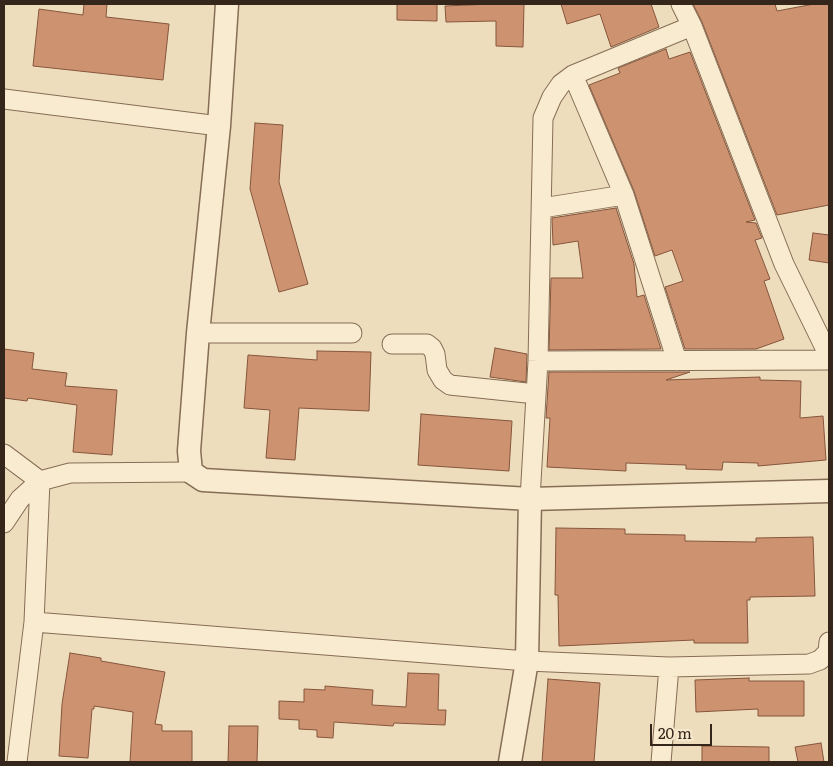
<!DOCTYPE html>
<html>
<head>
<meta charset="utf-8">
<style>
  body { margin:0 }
  #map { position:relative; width:833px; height:766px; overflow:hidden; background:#eeddbc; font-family:Literata,serif }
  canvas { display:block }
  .frame { position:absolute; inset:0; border:5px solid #35261b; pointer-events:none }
  .scale { position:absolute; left:650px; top:724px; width:62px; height:22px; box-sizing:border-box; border:2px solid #35261b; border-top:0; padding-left:6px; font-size:15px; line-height:18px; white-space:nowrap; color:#35261b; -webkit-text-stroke:4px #f6e8cc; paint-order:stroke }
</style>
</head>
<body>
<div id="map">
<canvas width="833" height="766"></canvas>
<div class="frame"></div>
<div class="scale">20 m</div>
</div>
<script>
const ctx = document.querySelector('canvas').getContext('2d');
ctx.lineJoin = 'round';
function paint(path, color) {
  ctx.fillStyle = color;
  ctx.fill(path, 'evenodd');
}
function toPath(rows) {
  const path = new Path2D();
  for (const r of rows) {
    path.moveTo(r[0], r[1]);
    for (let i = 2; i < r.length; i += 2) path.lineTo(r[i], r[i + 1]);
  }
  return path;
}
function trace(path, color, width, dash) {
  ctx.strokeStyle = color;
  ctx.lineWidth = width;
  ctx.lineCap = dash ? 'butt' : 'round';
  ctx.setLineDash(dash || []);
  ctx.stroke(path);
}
const building = toPath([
  [84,4,107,4,106,17,169,24,163,80,33,66,39,9,83,15,84,4],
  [397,4,437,4,437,21,397,20,397,4],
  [491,4,524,4,523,47,496,46,496,21,446,22,445,6,491,4],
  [561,4,651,4,659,27,611,47,600,14,567,24,561,4],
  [693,4,775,4,777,11,814,4,829,4,829,205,777,215,702,22,693,4],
  [666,49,669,59,690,52,755,220,746,222,756,223,762,238,755,240,770,279,764,281,784,339,756,349,685,349,665,287,683,281,672,250,655,256,634,191,589,85,620,73,618,68,666,49],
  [255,123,283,125,279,182,308,284,279,292,250,189,255,123],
  [616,208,634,264,637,297,644,295,661,349,549,350,551,278,583,278,578,241,553,245,552,218,616,208],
  [813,233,829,235,829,263,809,260,813,233],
  [495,348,527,354,526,382,490,377,495,348],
  [4,349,34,353,32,369,67,373,65,386,117,390,112,455,73,452,77,405,28,398,27,401,4,398,4,349],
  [317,351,371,352,369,411,299,408,295,460,266,458,270,410,244,408,248,355,317,360,317,351],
  [549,372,690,372,666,380,760,377,760,380,801,381,800,418,823,416,826,460,758,466,758,463,723,462,722,470,686,469,686,465,626,463,626,471,547,467,550,418,546,418,549,372],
  [421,414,512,421,509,471,418,465,421,414],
  [556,528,625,529,625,534,685,535,685,541,756,542,756,538,813,537,815,596,750,597,750,600,747,600,748,643,694,643,694,640,559,646,558,595,555,595,556,528],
  [70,653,101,658,101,661,165,672,155,724,162,725,162,731,192,731,192,762,130,762,133,712,94,706,94,709,92,709,88,758,59,756,62,704,70,653],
  [408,673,439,674,438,710,446,710,445,725,394,723,393,726,334,722,333,738,317,737,317,730,299,729,299,720,279,719,279,701,304,702,304,689,325,690,325,686,373,690,372,705,406,707,408,673],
  [749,678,749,681,804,681,804,716,758,716,758,709,696,712,695,680,749,678],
  [548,679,600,683,594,762,542,762,548,679],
  [229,726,258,726,257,762,228,762,229,726],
  [821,743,824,762,798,762,795,747,821,743],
  [702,746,769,747,769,762,702,762,702,746]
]);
paint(building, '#cd9371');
trace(building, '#85553b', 1);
const minor = toPath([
  [681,4,692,26,784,264,829,356],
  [573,75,624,195,677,361],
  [4,99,219,126],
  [542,208,624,195],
  [198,333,352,333],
  [392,344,427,344,432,348,435,354,437,370,443,380,450,385,536,394],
  [538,361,829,360],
  [4,454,40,481,34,622,17,762],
  [530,499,538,361,543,118,552,97,561,84,573,75,692,26],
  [4,523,20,499,40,481,70,473,191,472],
  [34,622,527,661,669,667,809,664,820,660,828,652,829,642],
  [661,762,669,667]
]);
const tertiary = toPath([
  [227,4,219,126,198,333,189,451,191,472,203,480,530,499,829,491],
  [510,762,527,661,530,499]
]);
trace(minor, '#866d56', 21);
trace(tertiary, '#866d56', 25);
trace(minor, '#f9ebcf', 19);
trace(tertiary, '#f9ebcf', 22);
</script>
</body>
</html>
